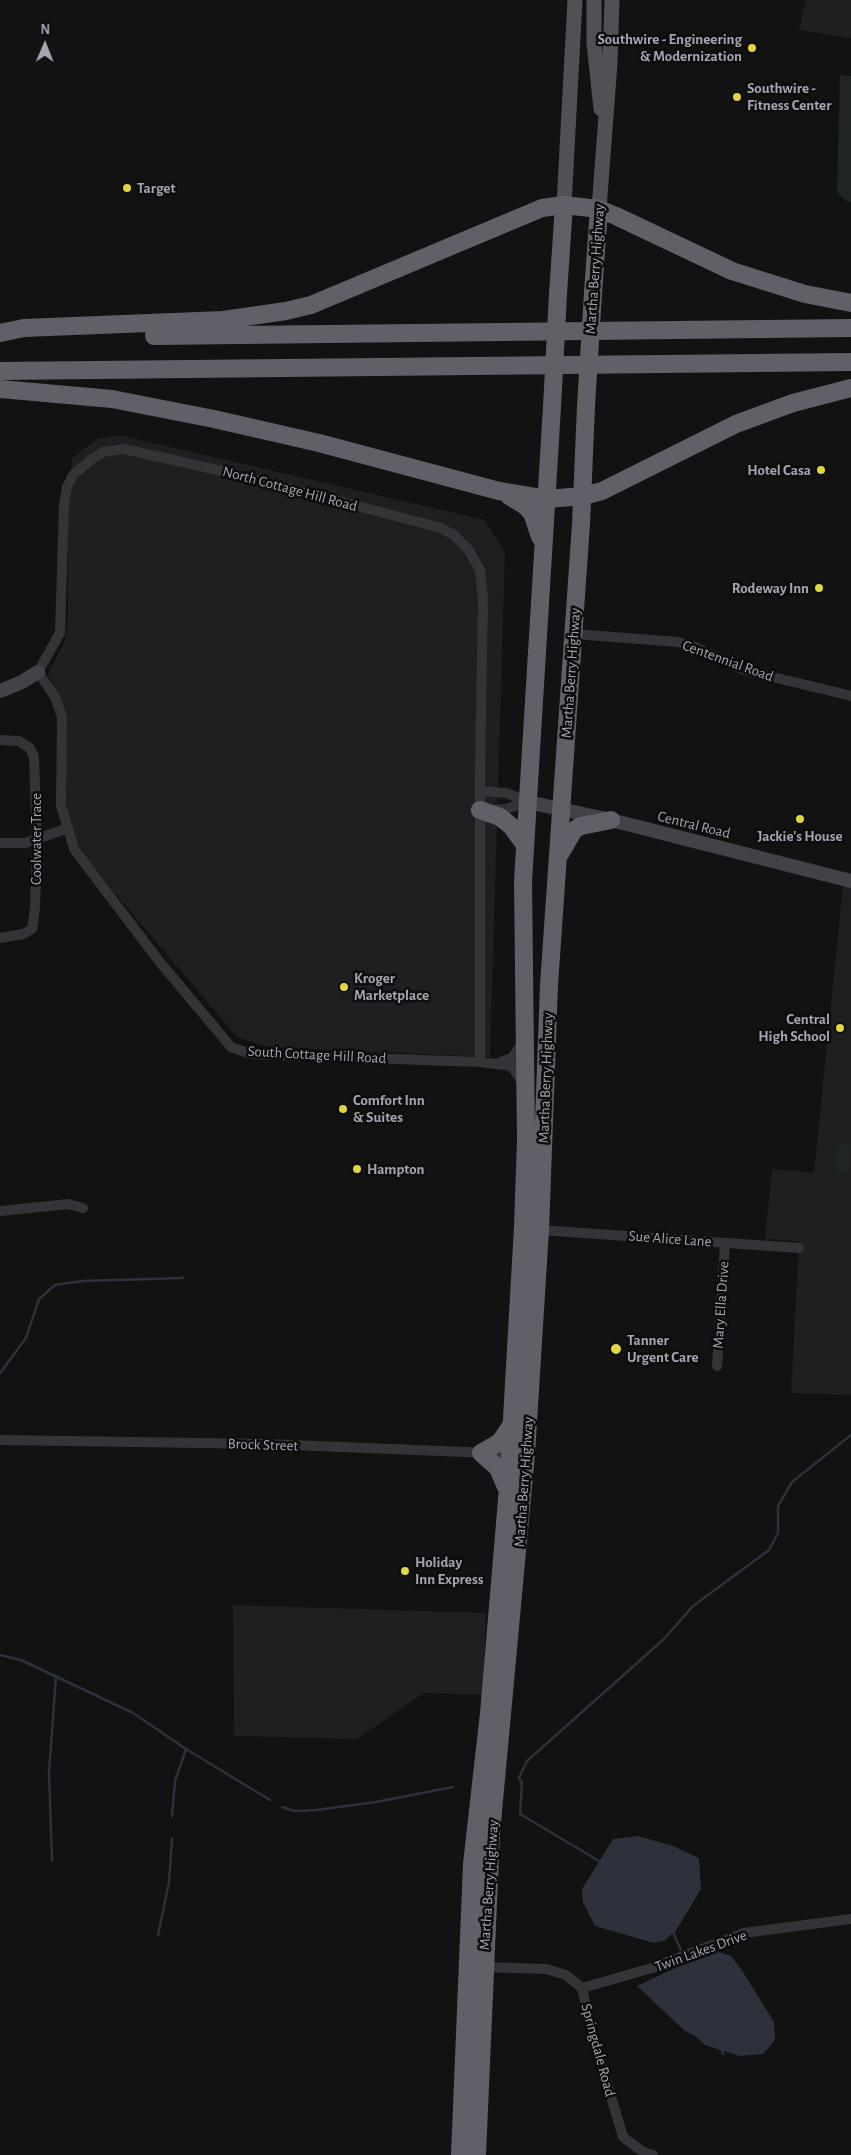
<!DOCTYPE html>
<html>
<head>
<meta charset="utf-8">
<style>
  body { margin:0 }
  #map { position:relative; width:851px; height:2155px; overflow:hidden; background:#121213; font-family:"Alegreya Sans",sans-serif }
  canvas { display:block }
  .north { position:absolute; left:20px; top:20px; width:50px; height:50px; -webkit-text-stroke:4px #0d0d0e; paint-order:stroke; rotate:1deg; font-size:14px; font-weight:700; line-height:20px; text-align:center; color:#a5a5b3 }
  .north::after { content:''; display:block; margin:auto; width:18px; height:22px; background:#a5a5b3; clip-path:polygon(50% 0,100% 100%,50% 72%,0 100%) }
</style>
</head>
<body>
<div id="map">
<canvas width="851" height="2155"></canvas>
<div class="north">N</div>
</div>
<script>
const ctx = document.querySelector('canvas').getContext('2d');
ctx.lineJoin = 'round';
function paint(path, color) {
  ctx.fillStyle = color;
  ctx.fill(path, 'evenodd');
}
function toPath(rows) {
  const path = new Path2D();
  for (const r of rows) {
    path.moveTo(r[0], r[1]);
    for (let i = 2; i < r.length; i += 2) path.lineTo(r[i], r[i + 1]);
  }
  return path;
}
function trace(path, color, width, dash) {
  ctx.strokeStyle = color;
  ctx.lineWidth = width;
  ctx.lineCap = dash ? 'butt' : 'round';
  ctx.setLineDash(dash || []);
  ctx.stroke(path);
}
function drawText(font, color, halo, rows, align = 'center') {
  ctx.font = font + ' "Alegreya Sans",sans-serif';
  ctx.lineWidth = 5;
  ctx.setLineDash([]);
  ctx.textBaseline = 'middle';
  ctx.strokeStyle = halo;
  ctx.fillStyle = color;
  for (const [text, x, y, turn = 0] of rows) {
    ctx.save();
    ctx.translate(x, y);
    ctx.rotate((+turn || 0) * Math.PI / 180);
    ctx.textAlign = isNaN(turn) ? turn : align;
    if (halo) ctx.strokeText(text, 0, 0);
    ctx.fillText(text, 0, 0);
    ctx.restore();
  }
}
paint(toPath([
  [806,0,851,0,851,38,799,30],
  [119,435,485,520,505,552,490,1057,268,1047,237,1037,91,865,79,848,67,814,65,791,67,727,64,710,48,674,66,639,68,611,68,507,72,458,97,439],
  [843,885,851,887,851,1395,791,1393,799,1241,765,1239,772,1169,814,1173],
  [233,1605,486,1613,483,1695,424,1693,357,1739,234,1736]
]), '#1f1e20');
paint(toPath([
  [840,75,851,76,851,202,846,201,837,193],
  [838,1142,851,1144,849,1173,835,1172]
]), '#1f2622');
paint(toPath([
  [638,1836,673,1846,699,1858,701,1889,674,1934,670,1935,666,1940,654,1943,595,1926,583,1902,582,1889,613,1839],
  [719,1952,731,1956,741,1969,774,2022,775,2040,763,2054,740,2056,705,2045,694,2035,685,2031,637,1986,675,1968]
]), '#2d313b');
trace(toPath([
  [0,1373,26,1338,39,1299,55,1285,82,1281,183,1278],
  [0,1655,21,1660,133,1713,186,1749,270,1800],
  [282,1807,294,1811,316,1810,376,1802,453,1787],
  [172,1816,175,1781,186,1749],
  [52,1861,49,1773,56,1676],
  [599,1861,520,1814,522,1783,519,1778,527,1761,664,1639,693,1606,769,1550,778,1533,778,1506,792,1482,851,1435],
  [674,1934,682,1953],
  [158,1935,169,1882,172,1839],
  [722,2050,723,2054]
]), '#2d313b', 2.5);
trace(toPath([
  [124,449,226,472,438,527,454,535,468,549,480,570,483,600,480,771,480,1062,251,1054,231,1047,159,961,74,849,61,805,62,717,55,697,38,672,60,633,64,504,67,487,73,475,92,459,103,452,124,449],
  [574,634,678,642,693,646,744,670,851,696],
  [0,740,19,741,30,748,34,757,37,840,35,909,32,929,23,934,0,938],
  [480,791,506,793,528,802],
  [492,810,506,809,528,802],
  [0,843,25,843,66,829],
  [480,1062,512,1066,522,1082],
  [500,1062,512,1058,523,1042],
  [0,1211,68,1204,83,1208],
  [540,1230,799,1248],
  [717,1366,725,1243],
  [0,1440,267,1444,515,1454],
  [481,1967,546,1969,566,1975,582,1988,592,2033,623,2137,643,2152,653,2155],
  [582,1988,652,1968,744,1933,851,1919]
]), '#343338', 10);
trace(toPath([
  [0,691,22,682,38,672],
  [528,802,611,820,851,881]
]), '#424248', 14);
trace(toPath([
  [594,0,594,43,601,109],
  [564,205,575,0],
  [599,209,610,63,612,0]
]), '#505057', 15);
trace(toPath([
  [593,293,599,209],
  [558,294,564,205],
  [0,333,24,328,223,320,286,311,311,305,542,208,564,205,599,209,616,216,732,271,805,294,851,303],
  [154,336,851,328],
  [0,371,851,362],
  [0,389,112,399,214,419,319,443,499,491,547,499,583,496,602,491,736,424,793,403,851,388],
  [509,496,524,505,532,513,540,537],
  [480,810,500,817,511,826,525,845],
  [560,854,574,830,581,826,611,820],
  [481,1453,498,1468,506,1487],
  [481,1453,500,1442,512,1424],
  [460,2155,472,1864,489,1713,508,1488,523,1227,526,1140,523,881,552,407],
  [477,2155,491,1833,526,1454,540,1230,549,985,581,524,586,406]
]), '#606069', 18);
trace(toPath([
  [586,406,593,293],
  [552,407,558,294]
]), '#606069', 18);
for (const [x, y, r, color] of [
  [752,48,5,"#e0d63e"],
  [737,97,5,"#e0d63e"],
  [127,188,5,"#e0d63e"],
  [821,470,5,"#e0d63e"],
  [819,588,5,"#e0d63e"],
  [800,819,5,"#e0d63e"],
  [344,987,5,"#e0d63e"],
  [840,1028,5,"#e0d63e"],
  [343,1109,5,"#e0d63e"],
  [357,1169,5,"#e0d63e"],
  [616,1349,6,"#e0d63e"],
  [405,1571,5,"#e0d63e"]
]) {
  const dot = new Path2D();
  dot.arc(x, y, r, 0, 2 * Math.PI);
  ctx.fillStyle = color;
  ctx.fill(dot);
  trace(dot, '#0d0d0e', 2);
}
drawText('bold 15px', '#a5a5b3', '#0d0d0e', [
  ["Southwire - Engineering",742,39,"right"],
  ["& Modernization",742,56,"right"],
  ["Southwire -",747,88],
  ["Fitness Center",747,105],
  ["Target",137,188],
  ["Hotel Casa",811,470,"right"],
  ["Rodeway Inn",809,588,"right"],
  ["Jackie's House",800,836,"center"],
  ["Kroger",354,978],
  ["Marketplace",354,995],
  ["Central",830,1019,"right"],
  ["High School",830,1036,"right"],
  ["Comfort Inn",353,1100],
  ["& Suites",353,1117],
  ["Hampton",367,1169],
  ["Tanner",627,1340],
  ["Urgent Care",627,1357],
  ["Holiday",415,1562],
  ["Inn Express",415,1579]
], 'left');
drawText('15px', '#a5a5b3', '#0d0d0e', [
  ["Martha Berry Highway",595,269,-86],
  ["North Cottage Hill Road",290,489,15],
  ["Centennial Road",728,661,20],
  ["Martha Berry Highway",571,673,-86],
  ["Central Road",694,825,14],
  ["Coolwater Trace",36,839,-90],
  ["South Cottage Hill Road",317,1055,3],
  ["Martha Berry Highway",546,1078,-88],
  ["Sue Alice Lane",670,1239,4],
  ["Mary Ella Drive",721,1305,-86],
  ["Brock Street",263,1445,2],
  ["Martha Berry Highway",524,1482,-86],
  ["Martha Berry Highway",489,1885,-86],
  ["Twin Lakes Drive",701,1951,-20],
  ["Springdale Road",598,2050,75]
]);
</script>
</body>
</html>
